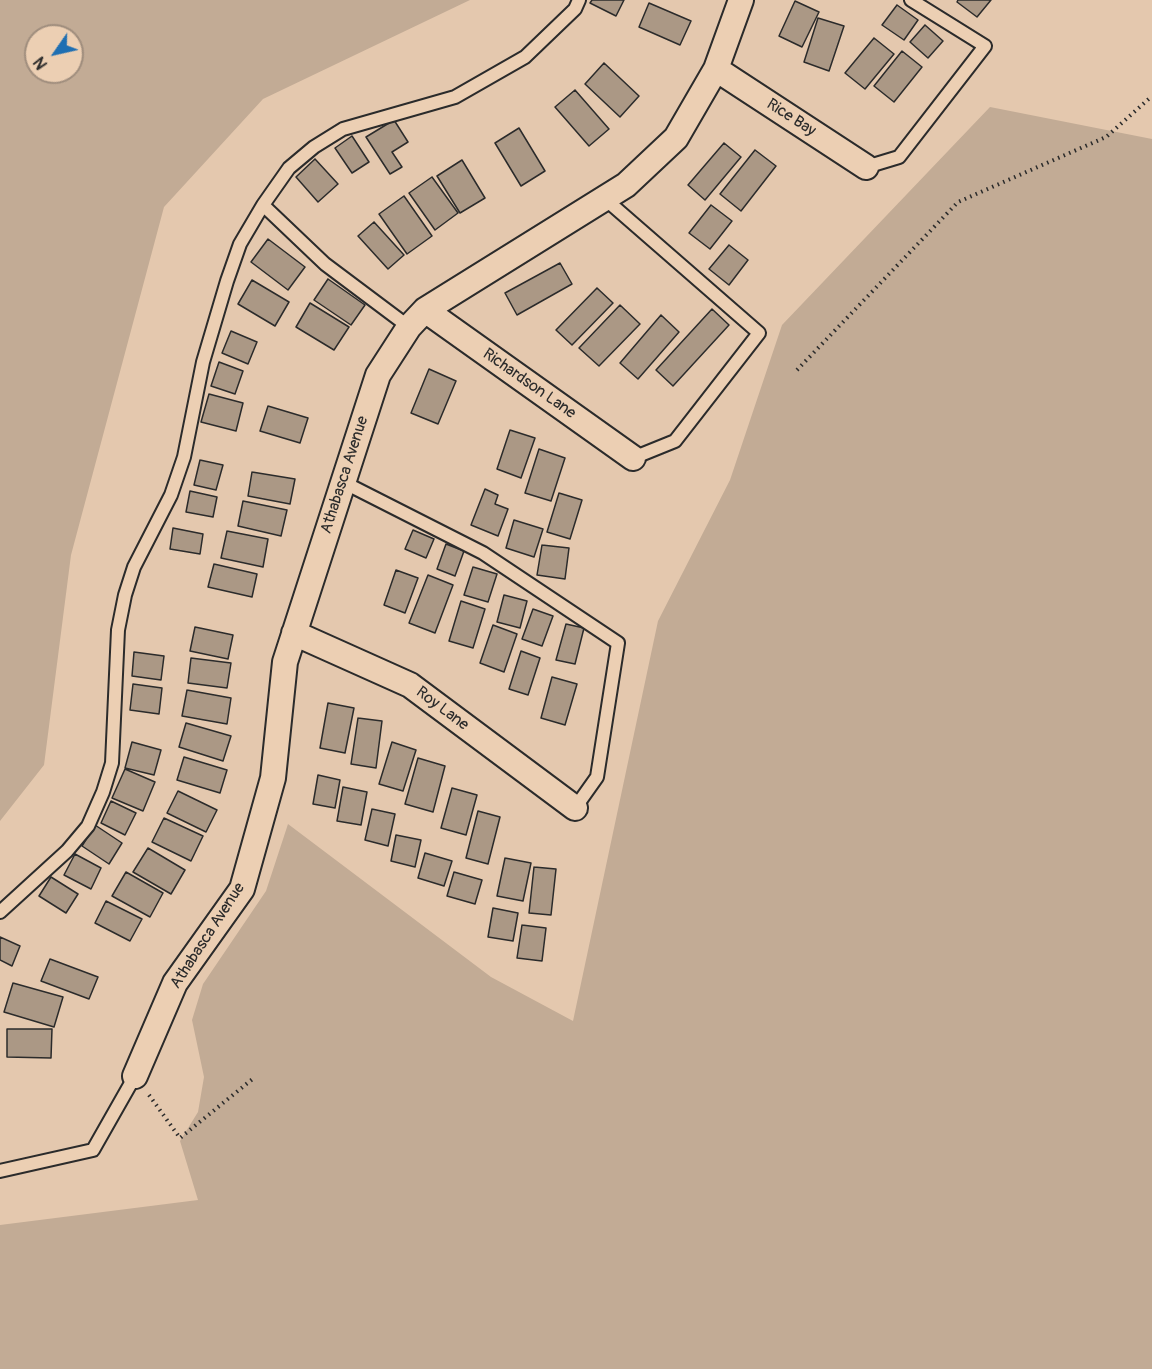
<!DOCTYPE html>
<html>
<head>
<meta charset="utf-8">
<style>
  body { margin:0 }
  #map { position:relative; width:1152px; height:1369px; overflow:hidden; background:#e4c8ae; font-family:Pangolin,sans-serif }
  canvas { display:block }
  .north { position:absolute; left:24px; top:24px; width:60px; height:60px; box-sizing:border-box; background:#eccfb3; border:2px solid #9f8d7d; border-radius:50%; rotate:236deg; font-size:16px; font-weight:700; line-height:24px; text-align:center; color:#2b2b2b }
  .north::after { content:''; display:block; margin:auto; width:21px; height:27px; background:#1f6fb2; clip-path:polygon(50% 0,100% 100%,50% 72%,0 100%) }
</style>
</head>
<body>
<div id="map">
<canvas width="1152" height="1369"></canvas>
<div class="north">N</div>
</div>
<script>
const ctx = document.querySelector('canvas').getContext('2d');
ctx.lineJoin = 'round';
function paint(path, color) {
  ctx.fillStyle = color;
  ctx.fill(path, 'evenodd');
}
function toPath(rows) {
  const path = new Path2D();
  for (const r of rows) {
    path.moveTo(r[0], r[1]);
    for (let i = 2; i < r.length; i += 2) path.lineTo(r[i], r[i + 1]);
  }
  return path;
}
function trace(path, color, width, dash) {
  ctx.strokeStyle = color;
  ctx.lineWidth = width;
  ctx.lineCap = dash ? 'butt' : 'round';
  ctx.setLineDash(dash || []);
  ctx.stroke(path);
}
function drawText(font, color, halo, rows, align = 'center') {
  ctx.font = font + ' Pangolin,sans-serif';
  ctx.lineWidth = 6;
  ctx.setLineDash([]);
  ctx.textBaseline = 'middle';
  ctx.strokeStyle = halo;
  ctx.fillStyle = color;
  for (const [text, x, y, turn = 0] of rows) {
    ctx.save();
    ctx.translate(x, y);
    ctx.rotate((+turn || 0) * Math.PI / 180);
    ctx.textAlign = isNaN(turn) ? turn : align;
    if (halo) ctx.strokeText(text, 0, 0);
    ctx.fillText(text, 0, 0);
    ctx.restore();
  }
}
paint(toPath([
  [0,0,470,0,263,99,164,207,71,555,44,765,0,821],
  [36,36,72,36,72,72,36,72],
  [990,107,1152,139,1152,1369,0,1369,0,1225,198,1200,180,1141,198,1112,204,1077,192,1020,203,984,266,891,288,824,491,977,573,1021,658,621,730,480,782,325]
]), '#c2ab95');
const building = toPath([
  [592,0,624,0,616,16,590,3,592,0],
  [958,0,991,0,977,17,957,2,958,0],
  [795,1,819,12,802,47,779,36,795,1],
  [649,3,691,21,680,45,639,27,649,3],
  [897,5,918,20,904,40,882,25,897,5],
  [818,18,844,26,829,71,804,62,818,18],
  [925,25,943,41,928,58,910,42,925,25],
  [874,38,894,54,865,89,845,73,874,38],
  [902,51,922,67,894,102,874,86,902,51],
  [604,63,639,96,620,117,585,84,604,63],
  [575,90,609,129,589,146,555,107,575,90],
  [394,120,408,142,392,152,402,167,390,174,366,137,394,120],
  [519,128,545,171,521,186,495,143,519,128],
  [352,136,369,162,352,173,335,148,352,136],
  [724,143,741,157,705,200,688,185,724,143],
  [755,150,776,166,741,211,720,194,755,150],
  [315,159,338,184,318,202,296,177,315,159],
  [462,160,485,198,460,213,437,176,462,160],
  [432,177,458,213,435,230,409,193,432,177],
  [404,196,432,236,407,254,379,214,404,196],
  [711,205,732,221,710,249,689,233,711,205],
  [374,222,404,255,388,269,358,236,374,222],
  [268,239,305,267,288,290,251,262,268,239],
  [729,245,748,260,729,285,709,269,729,245],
  [560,263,572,284,517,315,505,293,560,263],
  [328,279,365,305,351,325,314,300,328,279],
  [252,280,289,302,275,326,238,304,252,280],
  [597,288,613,303,572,345,556,330,597,288],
  [310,303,349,327,334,350,296,327,310,303],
  [620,305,640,324,599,366,579,348,620,305],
  [712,309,729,325,673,386,656,370,712,309],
  [661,315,679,332,638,379,620,363,661,315],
  [231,331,257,342,248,364,222,353,231,331],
  [219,362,243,371,235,394,211,386,219,362],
  [429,369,456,381,438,424,411,413,429,369],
  [209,394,243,403,236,431,201,422,209,394],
  [268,406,308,418,300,443,260,431,268,406],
  [510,430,535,438,521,478,497,469,510,430],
  [539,449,565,458,551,501,525,493,539,449],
  [200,460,223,465,216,490,194,485,200,460],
  [252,472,295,479,290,504,248,496,252,472],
  [485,489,498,495,495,504,508,509,498,536,471,525,485,489],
  [190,491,217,497,213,517,186,512,190,491],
  [559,493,582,500,570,539,547,532,559,493],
  [243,501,287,510,281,536,238,526,243,501],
  [514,520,543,529,534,557,506,548,514,520],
  [173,528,203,534,200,554,170,549,173,528],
  [413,530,434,539,426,558,405,549,413,530],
  [227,531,268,539,263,567,221,558,227,531],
  [446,544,464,551,455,576,437,569,446,544],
  [542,545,569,548,565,579,537,575,542,545],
  [214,564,257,574,252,597,208,587,214,564],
  [473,567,497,574,488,602,464,595,473,567],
  [396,570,418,578,405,613,384,605,396,570],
  [428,575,453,585,435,633,409,623,428,575],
  [504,595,527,601,520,628,497,622,504,595],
  [461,601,485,609,473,648,449,641,461,601],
  [533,609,553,616,542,646,522,639,533,609],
  [566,624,584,628,575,664,556,660,566,624],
  [493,625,517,634,504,672,480,663,493,625],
  [195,627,233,635,228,659,190,651,195,627],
  [521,651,540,658,528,695,509,689,521,651],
  [134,652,164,656,161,680,132,676,134,652],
  [191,658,231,663,227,688,188,683,191,658],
  [552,677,577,684,565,725,541,718,552,677],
  [133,684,162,688,159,714,130,710,133,684],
  [187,690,231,698,227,724,182,716,187,690],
  [328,703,354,708,345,753,320,748,328,703],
  [358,718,382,721,376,768,351,764,358,718],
  [186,723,231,736,223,761,179,747,186,723],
  [132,742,161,750,154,775,125,768,132,742],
  [392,742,416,750,403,791,379,784,392,742],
  [184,757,227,770,220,793,177,780,184,757],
  [418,758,445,766,433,812,405,804,418,758],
  [125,769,155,782,143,811,112,798,125,769],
  [318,775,340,780,335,808,313,804,318,775],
  [343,787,367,792,361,825,337,821,343,787],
  [452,788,477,795,466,835,441,828,452,788],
  [178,791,217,810,206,832,167,813,178,791],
  [111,801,136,813,125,835,101,823,111,801],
  [372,809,395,814,388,846,365,840,372,809],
  [478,811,500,817,488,864,466,858,478,811],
  [164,818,203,836,191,861,152,842,164,818],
  [95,825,122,843,109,864,82,846,95,825],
  [396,835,421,840,415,867,391,861,396,835],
  [148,848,185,870,171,894,133,872,148,848],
  [425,853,452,861,444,886,418,878,425,853],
  [75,854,101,868,91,889,64,875,75,854],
  [505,858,531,863,523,901,497,896,505,858],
  [534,867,556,869,551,915,529,913,534,867],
  [126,872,163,893,150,917,112,896,126,872],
  [454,872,482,880,475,904,447,896,454,872],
  [51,877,78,894,66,913,39,896,51,877],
  [106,901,142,919,130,941,95,923,106,901],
  [493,908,518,913,513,941,488,937,493,908],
  [522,925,546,928,542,961,517,958,522,925],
  [0,937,20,946,12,966,0,960,0,937],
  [50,959,98,977,89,999,41,981,50,959],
  [13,983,63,997,54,1027,4,1012,13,983],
  [7,1029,52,1029,51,1058,7,1057,7,1029]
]);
paint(building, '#ab9885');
trace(building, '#2b2b2b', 1.5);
const lane = toPath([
  [866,167,899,157,985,46,911,0],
  [604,198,759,333,675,441,633,458],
  [263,205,325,264,409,327],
  [343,482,483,553,618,643,597,777,575,808],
  [0,912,67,851,88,826,103,792,112,763,118,630,125,595,134,567,171,495,184,457,203,362,227,281,240,244,263,205,289,168,314,147,343,129,455,97,525,57,575,9,579,0],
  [0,1171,93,1150,135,1076]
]);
const street = toPath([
  [716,69,866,167],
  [425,310,633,458],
  [294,633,410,685,575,808],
  [135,1076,175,983,242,889,273,778,285,662,378,375,409,327,425,310,626,185,676,138,716,69,741,0]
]);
trace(lane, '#2b2b2b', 16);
trace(street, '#2b2b2b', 28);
trace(toPath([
  [797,370,958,202,1106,137,1152,96],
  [149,1095,180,1138,255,1077]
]), '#2b2b2b', 4, [1.5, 4.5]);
trace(lane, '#eccfb3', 12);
trace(street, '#eccfb3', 24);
drawText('16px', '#2b2b2b', '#eccfb3', [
  ["Rice Bay",791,118,33],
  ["Richardson Lane",529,384,35],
  ["Athabasca Avenue",345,475,-72],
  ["Roy Lane",442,709,37],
  ["Athabasca Avenue",208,936,-57]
]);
</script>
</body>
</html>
